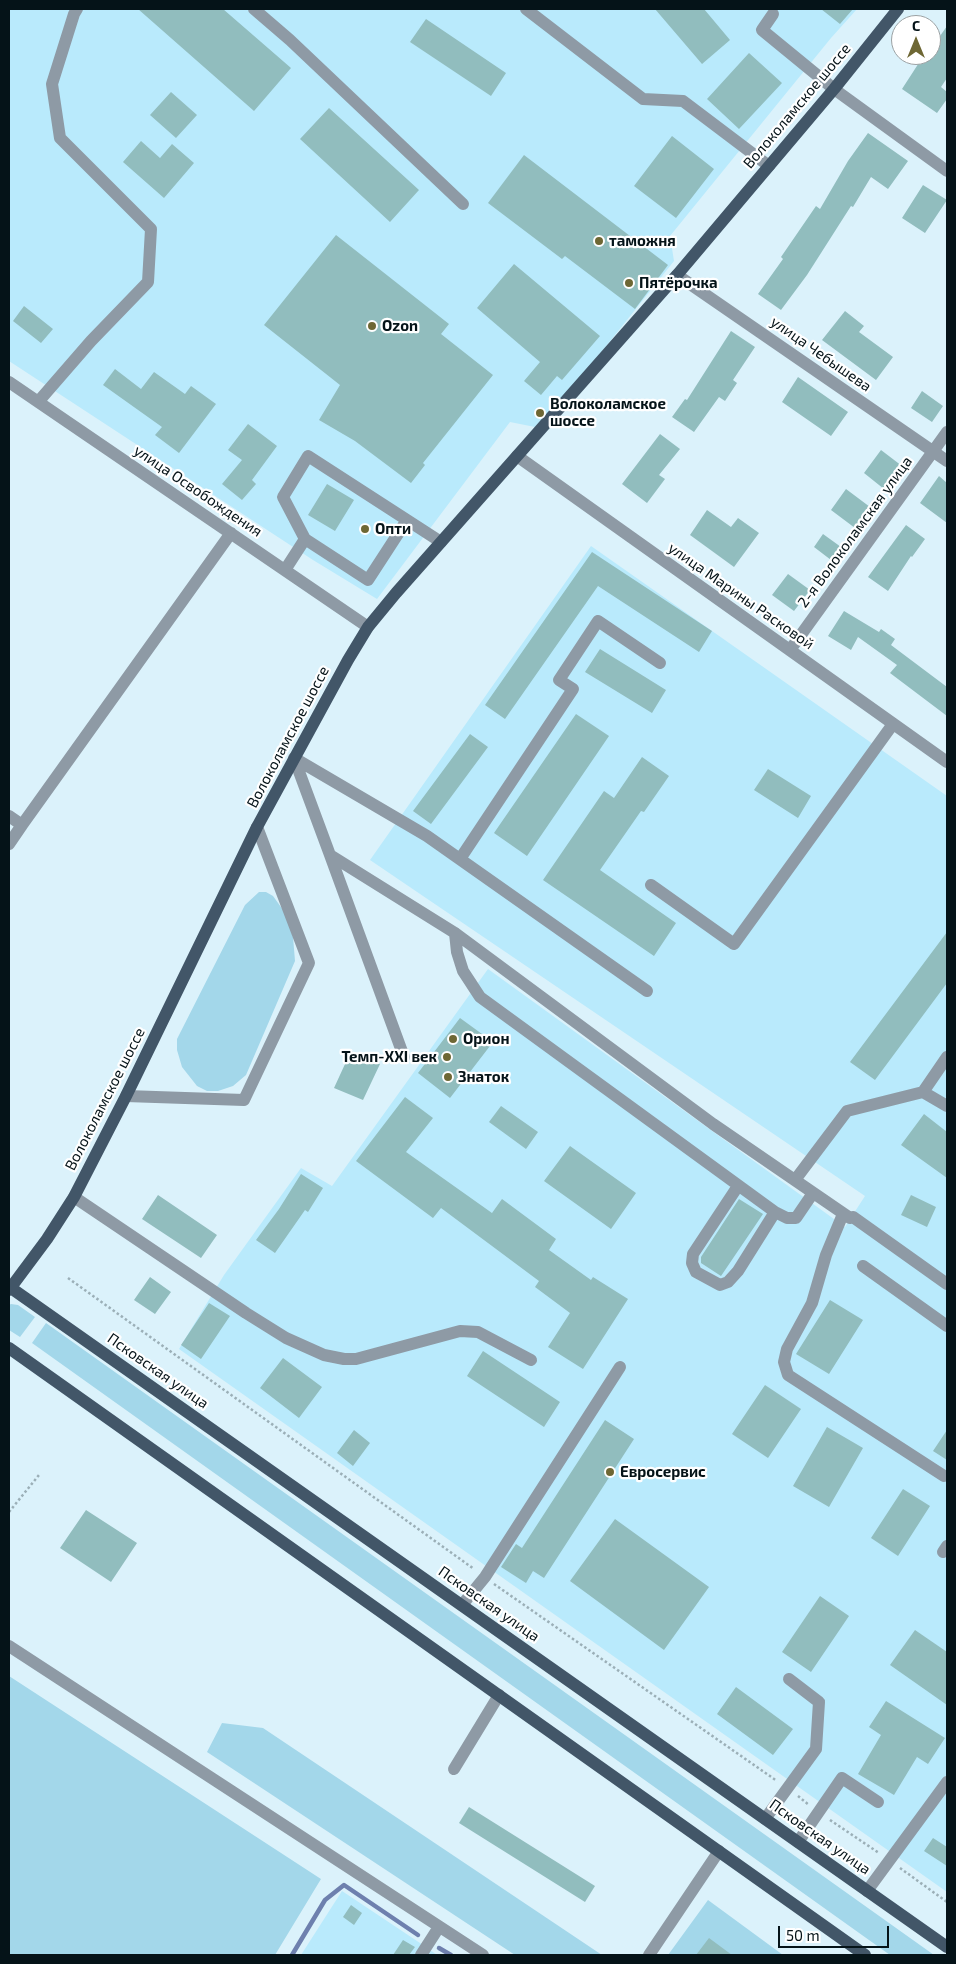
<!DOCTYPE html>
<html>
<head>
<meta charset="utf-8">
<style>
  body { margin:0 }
  #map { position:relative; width:956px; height:1964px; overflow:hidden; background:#dbf2fb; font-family:"Exo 2",sans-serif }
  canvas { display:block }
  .frame { position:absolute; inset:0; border:10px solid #051318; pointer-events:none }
  .north { position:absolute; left:891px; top:15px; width:50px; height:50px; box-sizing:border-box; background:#fff; border:1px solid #9ba1a3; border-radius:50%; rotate:0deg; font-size:14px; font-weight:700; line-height:20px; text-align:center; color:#051318 }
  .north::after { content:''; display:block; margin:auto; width:18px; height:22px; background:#6e6734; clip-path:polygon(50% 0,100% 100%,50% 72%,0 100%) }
  .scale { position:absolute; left:778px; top:1926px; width:111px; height:22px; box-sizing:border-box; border:2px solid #051318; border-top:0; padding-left:6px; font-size:15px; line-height:18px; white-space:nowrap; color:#051318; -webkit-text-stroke:4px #fff; paint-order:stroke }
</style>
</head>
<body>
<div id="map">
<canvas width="956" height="1964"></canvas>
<div class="frame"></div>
<div class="north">С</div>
<div class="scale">50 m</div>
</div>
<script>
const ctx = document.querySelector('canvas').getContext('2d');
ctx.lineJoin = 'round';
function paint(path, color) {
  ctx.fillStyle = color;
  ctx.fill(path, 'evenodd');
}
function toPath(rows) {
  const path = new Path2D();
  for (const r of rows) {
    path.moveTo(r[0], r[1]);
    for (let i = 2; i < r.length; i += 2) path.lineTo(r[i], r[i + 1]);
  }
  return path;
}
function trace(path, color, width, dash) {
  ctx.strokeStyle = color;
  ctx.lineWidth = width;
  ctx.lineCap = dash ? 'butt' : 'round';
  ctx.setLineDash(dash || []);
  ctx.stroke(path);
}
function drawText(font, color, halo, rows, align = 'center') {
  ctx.font = font + ' "Exo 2",sans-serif';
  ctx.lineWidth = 4.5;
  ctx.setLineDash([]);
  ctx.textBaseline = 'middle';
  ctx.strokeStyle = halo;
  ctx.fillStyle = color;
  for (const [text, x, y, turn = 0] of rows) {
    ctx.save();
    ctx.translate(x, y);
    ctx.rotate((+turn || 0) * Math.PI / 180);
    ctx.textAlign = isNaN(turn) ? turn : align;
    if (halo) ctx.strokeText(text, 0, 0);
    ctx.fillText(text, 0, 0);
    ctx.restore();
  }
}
paint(toPath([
  [9,9,857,9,831,38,670,236,674,261,564,399,535,427,510,422,377,599,313,560,9,361],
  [591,546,947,796,947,1892,179,1349,224,1275,301,1168,332,1186,488,969,845,1227,865,1196,370,860],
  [342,1891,426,1947,437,1955,301,1955]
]), '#b9eafc');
paint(toPath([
  [259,892,266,892,273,896,286,914,293,937,295,961,246,1075,233,1086,218,1091,207,1091,197,1086,182,1067,177,1050,177,1039,245,905],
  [11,1304,18,1305,35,1317,20,1337,9,1330,9,1305],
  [46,1323,934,1955,890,1955,32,1343],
  [9,1676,321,1879,275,1955,9,1955],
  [222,1723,263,1728,602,1955,515,1955,207,1752],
  [708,1900,783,1955,668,1955]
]), '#a3d7ea');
trace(toPath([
  [439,1948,451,1955],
  [292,1955,325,1900,344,1885,418,1935]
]), '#6e80ae', 4.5);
paint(toPath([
  [138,9,223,9,291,68,254,111],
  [655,9,704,9,730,40,702,64],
  [821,9,853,9,840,24],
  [426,19,506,73,491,96,410,42],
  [947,26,947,78,941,87,947,92,947,99,937,113,902,89,924,55,931,55,931,49],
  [749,53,782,83,739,129,707,99],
  [171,92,197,115,176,138,150,115],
  [329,108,419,190,390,222,300,139],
  [868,133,908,161,888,189,871,177,853,207,851,206,807,275,781,310,758,294,783,259,781,257,816,206,820,209,848,161],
  [672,136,714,169,676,218,634,186],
  [141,141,160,158,172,144,194,163,164,198,123,162],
  [524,155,668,265,635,309,565,256,562,259,488,203],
  [923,185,947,200,925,233,902,218],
  [336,235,449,324,441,334,493,375,423,463,425,465,411,483,355,441,319,420,340,385,264,325],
  [514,264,600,336,562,380,557,376,541,395,524,381,540,362,477,308],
  [24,306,53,329,41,343,13,321],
  [845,311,864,326,859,332,893,357,876,380,822,340],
  [731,331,755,347,733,380,737,383,725,401,719,397,694,432,672,417,685,399,687,400],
  [115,369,141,389,154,372,185,394,191,386,216,404,179,453,155,435,162,427,103,385],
  [798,377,848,412,831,436,782,402],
  [922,391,943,406,932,422,911,408],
  [248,424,277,446,252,480,256,484,242,500,222,484,242,460,228,450],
  [660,434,680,449,659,475,665,479,647,503,622,484],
  [881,450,902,466,884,489,864,473],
  [939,476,947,483,947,523,920,503],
  [327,484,354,500,335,531,308,515],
  [846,489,870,507,855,528,831,510],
  [707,510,731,527,738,518,759,533,734,567,690,535],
  [906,525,925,539,912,557,911,556,888,591,868,577],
  [823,534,841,547,831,560,814,547],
  [592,552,712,631,699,652,598,586,505,719,485,705],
  [788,574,810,590,794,611,772,595],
  [844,611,879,632,881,629,895,639,891,645,947,687,947,716,890,673,897,665,858,637,851,650,828,636],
  [600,649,666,690,652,713,585,672],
  [576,714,609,736,527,856,494,833],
  [470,734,488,747,431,824,413,811],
  [642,757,669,776,644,812,641,811,600,870,676,923,654,956,543,880,604,791,614,798],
  [768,769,811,796,798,818,754,790],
  [947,932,947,983,875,1080,850,1062],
  [460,1018,493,1042,450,1098,418,1073],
  [351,1051,380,1064,363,1100,334,1088],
  [405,1097,433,1118,406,1152,492,1213,502,1199,556,1239,549,1250,591,1280,593,1277,628,1299,583,1369,548,1347,570,1313,535,1287,539,1281,441,1208,433,1218,356,1161],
  [501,1106,538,1132,526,1149,489,1122],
  [924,1114,947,1132,947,1178,901,1145],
  [570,1146,636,1193,611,1229,544,1181],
  [301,1174,323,1188,308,1212,305,1210,275,1253,256,1240,279,1209],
  [158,1195,217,1235,201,1258,142,1219],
  [911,1195,936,1207,927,1227,901,1215],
  [739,1199,763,1214,721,1276,701,1263,701,1257],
  [150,1277,171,1292,155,1314,134,1300],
  [830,1300,863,1320,829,1374,796,1354],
  [209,1303,230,1316,201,1359,181,1345],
  [483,1351,560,1402,544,1427,467,1376],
  [283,1358,322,1387,299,1418,260,1388],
  [765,1385,801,1409,768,1458,732,1434],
  [605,1420,634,1439,544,1578,533,1571,526,1583,501,1567,516,1544,522,1548],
  [827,1427,863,1448,829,1507,793,1486],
  [354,1430,370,1443,353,1466,337,1453],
  [947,1430,947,1460,933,1451],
  [903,1489,930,1506,898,1556,871,1538],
  [86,1510,137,1543,111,1582,60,1548],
  [615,1519,709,1587,664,1650,570,1581],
  [820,1596,849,1616,811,1672,782,1652],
  [915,1630,947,1652,947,1705,890,1665],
  [736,1687,793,1729,773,1755,717,1714],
  [886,1701,945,1738,928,1764,917,1757,894,1795,858,1774,881,1735,869,1727],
  [469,1807,595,1886,585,1902,459,1823],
  [933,1838,947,1847,947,1866,924,1851],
  [351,1905,362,1913,354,1925,343,1917],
  [709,1938,732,1955,696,1955],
  [403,1940,415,1947,409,1955,393,1955]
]), '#91bdbe');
trace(toPath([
  [68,1278,474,1569],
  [9,1512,39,1475],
  [494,1584,777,1781],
  [798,1796,809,1805],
  [830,1820,879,1853],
  [900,1868,947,1902]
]), '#9bafb7', 2.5, [2.5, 2.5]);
trace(toPath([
  [254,9,290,40,463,204],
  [526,9,643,99,683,101,769,166],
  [773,14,762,30,834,89,947,171],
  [677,275,947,461],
  [9,382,368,627],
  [38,402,91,341,148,282,151,229,60,138,52,84,74,14,77,9],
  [517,456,947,762],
  [305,539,283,497,308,456,407,520],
  [285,570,305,539,368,580,407,520,441,542],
  [790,650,947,432],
  [9,816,22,825,9,844],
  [22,825,231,533],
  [330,855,404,1057],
  [460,859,573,689,559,680,598,621,660,663],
  [651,885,734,944,893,724],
  [455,933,457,952,463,971,480,997,775,1212,787,1218,796,1218,813,1193],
  [647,991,427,836,294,758,330,855,455,933,713,1124,850,1218,853,1217,947,1284],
  [923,1092,947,1057],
  [126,1096,244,1100,309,963,257,827],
  [795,1180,847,1111,923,1092,947,1106],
  [738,1186,693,1254,692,1263,696,1272,720,1285,728,1282,738,1271,775,1212],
  [74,1197,246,1313,286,1338,324,1355,344,1359,356,1359,460,1331,478,1332,531,1360],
  [843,1214,826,1255,812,1303,787,1349,784,1362,788,1375,944,1476],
  [863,1266,947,1326],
  [943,1552,947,1546],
  [462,1605,485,1577,620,1367],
  [9,1646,483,1955],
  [454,1769,499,1695],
  [765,1819,816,1749,819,1702,789,1679],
  [798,1842,842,1778,878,1802],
  [867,1891,947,1782],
  [421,1955,439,1927],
  [649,1955,719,1851]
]), '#8e9aa5', 12);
trace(toPath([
  [11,1288,947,1947],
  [9,1290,47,1239,74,1197,126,1096,257,827,348,660,368,627,396,593,677,275,834,89,898,9],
  [9,1348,865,1955]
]), '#425668', 12);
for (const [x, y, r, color] of [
  [599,241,5,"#6e6734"],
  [629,283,5,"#6e6734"],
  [372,326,5,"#6e6734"],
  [540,413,5,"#6e6734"],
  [365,529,5,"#6e6734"],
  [453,1039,5,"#6e6734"],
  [447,1057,5,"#6e6734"],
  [448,1077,5,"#6e6734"],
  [610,1472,5,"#6e6734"]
]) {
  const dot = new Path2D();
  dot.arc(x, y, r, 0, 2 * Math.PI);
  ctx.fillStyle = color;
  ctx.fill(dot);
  trace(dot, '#fff', 2);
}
drawText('15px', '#051318', '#fff', [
  ["Волоколамское шоссе",797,106,-50],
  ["улица Чебышева",821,354,35],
  ["улица Освобождения",198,491,34],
  ["2-я Волоколамская улица",855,532,-54],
  ["улица Марины Расковой",741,596,35],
  ["Волоколамское шоссе",288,737,-62],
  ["Волоколамское шоссе",105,1099,-63],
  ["Псковская улица",158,1371,35],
  ["Псковская улица",489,1604,35],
  ["Псковская улица",820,1837,35]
]);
drawText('bold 15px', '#051318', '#fff', [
  ["таможня",609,241],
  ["Пятёрочка",639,283],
  ["Ozon",382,326],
  ["Волоколамское",550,404],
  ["шоссе",550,421],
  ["Опти",375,529],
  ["Орион",463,1039],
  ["Темп-XXI век",437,1057,"right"],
  ["Знаток",458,1077],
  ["Евросервис",620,1472]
], 'left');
</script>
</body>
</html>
